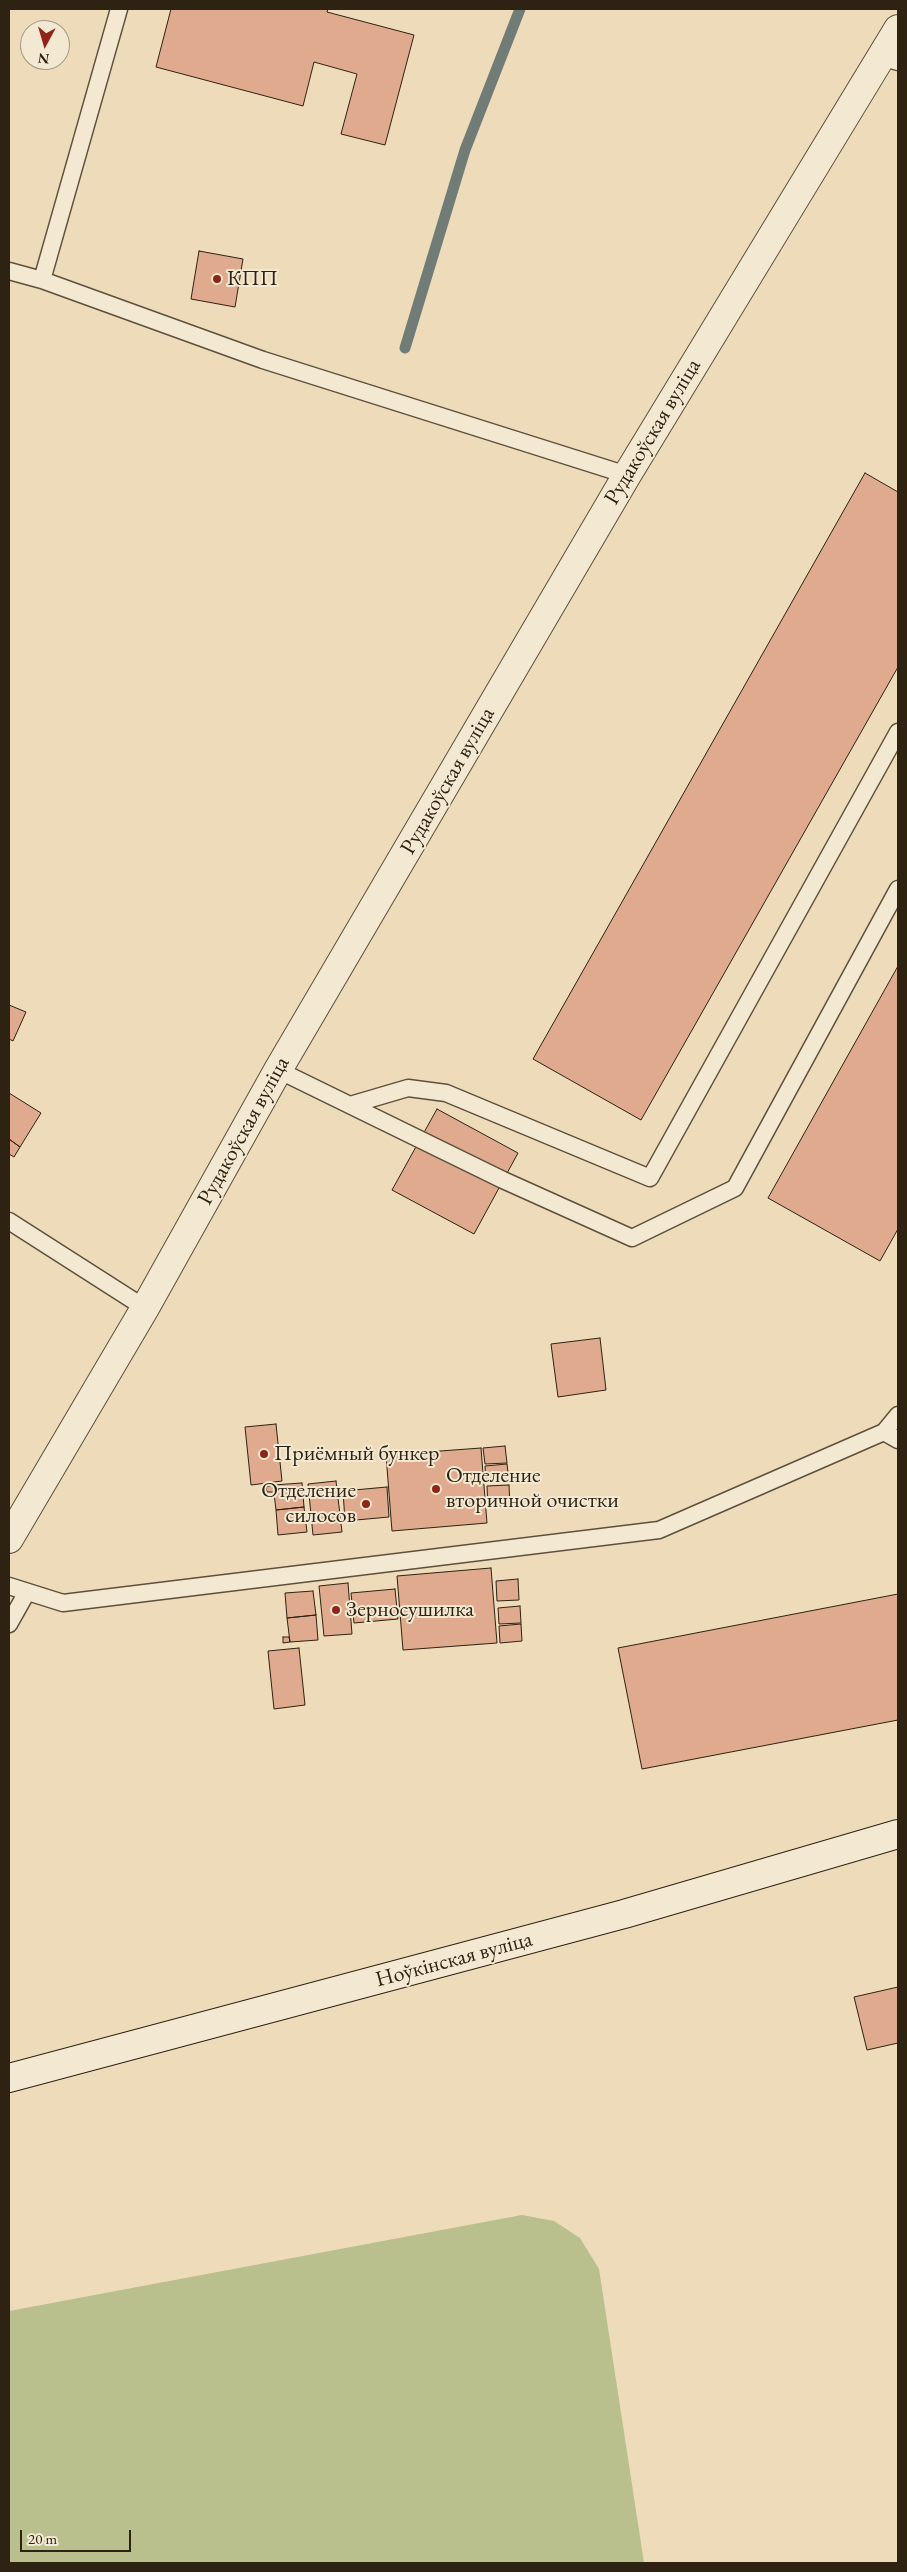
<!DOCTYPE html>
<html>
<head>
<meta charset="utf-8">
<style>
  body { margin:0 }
  #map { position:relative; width:907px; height:2572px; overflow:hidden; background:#eddbb9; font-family:"EB Garamond",serif }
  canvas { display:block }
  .frame { position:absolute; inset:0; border:10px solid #2e2213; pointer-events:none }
  .north { position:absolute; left:20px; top:20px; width:50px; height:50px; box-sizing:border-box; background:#f3e8d2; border:1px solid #a49986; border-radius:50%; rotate:186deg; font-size:14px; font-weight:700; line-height:20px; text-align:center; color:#2e2213 }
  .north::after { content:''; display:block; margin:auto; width:18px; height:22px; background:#8f2418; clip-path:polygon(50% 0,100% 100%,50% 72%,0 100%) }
  .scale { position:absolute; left:20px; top:2530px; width:111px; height:22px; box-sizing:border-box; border:2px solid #2e2213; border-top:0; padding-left:6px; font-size:15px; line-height:18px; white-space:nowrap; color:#2e2213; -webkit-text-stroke:4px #f3e8d2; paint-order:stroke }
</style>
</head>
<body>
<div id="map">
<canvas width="907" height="2572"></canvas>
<div class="frame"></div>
<div class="north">N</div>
<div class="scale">20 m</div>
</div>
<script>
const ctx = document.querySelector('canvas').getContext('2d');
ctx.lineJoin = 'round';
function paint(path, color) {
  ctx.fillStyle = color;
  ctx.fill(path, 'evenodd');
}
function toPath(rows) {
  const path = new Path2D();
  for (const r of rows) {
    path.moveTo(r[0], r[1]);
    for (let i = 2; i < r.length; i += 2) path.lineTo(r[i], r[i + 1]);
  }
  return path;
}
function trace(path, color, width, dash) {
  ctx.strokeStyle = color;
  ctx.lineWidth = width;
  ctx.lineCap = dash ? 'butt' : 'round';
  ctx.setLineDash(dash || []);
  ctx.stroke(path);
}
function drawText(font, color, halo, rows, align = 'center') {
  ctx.font = font + ' "EB Garamond",serif';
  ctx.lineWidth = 4;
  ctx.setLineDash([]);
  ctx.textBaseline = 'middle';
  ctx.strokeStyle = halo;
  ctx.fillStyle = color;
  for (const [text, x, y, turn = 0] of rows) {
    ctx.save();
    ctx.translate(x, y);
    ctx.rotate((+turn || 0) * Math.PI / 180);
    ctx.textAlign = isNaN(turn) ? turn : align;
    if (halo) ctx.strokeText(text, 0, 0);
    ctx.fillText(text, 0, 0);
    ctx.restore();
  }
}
paint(toPath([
  [522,2215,554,2221,580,2238,599,2269,644,2563,9,2563,9,2311]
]), '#b9c08e');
trace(toPath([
  [405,348,465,150,520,9]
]), '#717c77', 11);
const building = toPath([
  [171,9,328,9,327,12,414,35,385,145,341,134,357,74,314,62,303,106,156,67,171,9],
  [199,251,243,259,235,307,191,299,199,251],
  [865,473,898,492,898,667,641,1120,533,1059,865,473],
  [898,966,898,1229,880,1261,768,1198,898,966],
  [9,1005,26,1012,13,1041,9,1039,9,1005],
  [9,1093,41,1113,20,1147,9,1139,9,1093],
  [437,1109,518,1153,474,1234,392,1190,437,1109],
  [9,1139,20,1147,14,1157,9,1154,9,1139],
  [600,1338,606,1390,558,1397,551,1344,600,1338],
  [276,1424,282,1481,251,1485,245,1427,276,1424],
  [505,1446,507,1463,485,1464,483,1448,505,1446],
  [481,1448,487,1523,392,1531,386,1455,481,1448],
  [507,1464,509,1481,486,1482,485,1466,507,1464],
  [336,1481,342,1532,313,1535,308,1484,336,1481],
  [302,1483,304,1507,276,1510,273,1485,302,1483],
  [273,1485,274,1492,267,1492,266,1487,273,1485],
  [509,1485,510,1505,488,1507,487,1486,509,1485],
  [387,1487,389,1517,345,1521,343,1491,387,1487],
  [304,1507,307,1532,278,1535,276,1510,304,1507],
  [491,1568,497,1643,403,1650,397,1576,491,1568],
  [518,1579,519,1600,497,1601,496,1581,518,1579],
  [348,1583,352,1634,324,1636,319,1586,348,1583],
  [395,1589,398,1619,354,1623,351,1593,395,1589],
  [313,1591,316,1615,287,1618,285,1593,313,1591],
  [898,1594,898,1720,642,1769,618,1648,898,1594],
  [520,1606,521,1623,499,1624,498,1608,520,1606],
  [316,1615,318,1640,290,1642,287,1618,316,1615],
  [521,1624,522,1641,500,1643,499,1626,521,1624],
  [283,1637,289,1637,290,1642,283,1643,283,1637],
  [299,1648,305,1705,274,1709,268,1651,299,1648],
  [898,1987,898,2043,867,2050,854,1997,898,1987]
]);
paint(building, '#dfaa8d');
trace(building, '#2e2213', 1);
const service = toPath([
  [881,57,898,62],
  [9,271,42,280,263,360,627,475],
  [42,280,119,9],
  [278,1070,503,1180,632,1238,735,1188,898,889],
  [350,1105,408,1088,446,1093,650,1178,898,732],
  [9,1221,145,1308],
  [884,1432,898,1415],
  [9,1586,63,1603,659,1530,884,1432,898,1440],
  [9,1624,27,1592]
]);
const tertiary = toPath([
  [9,1539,145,1308,278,1070,627,475,898,29]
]);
const secondary = toPath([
  [9,2078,624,1914,898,1834]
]);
trace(service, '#5e503c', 19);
trace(tertiary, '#5e503c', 30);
trace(secondary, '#2e2213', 30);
trace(service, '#f3e8d2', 16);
trace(tertiary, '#f3e8d2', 28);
trace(secondary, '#f3e8d2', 28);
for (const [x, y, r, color] of [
  [217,279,5,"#8f2418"],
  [264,1454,5,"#8f2418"],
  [436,1489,5,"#8f2418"],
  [366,1504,5,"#8f2418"],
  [336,1610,5,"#8f2418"]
]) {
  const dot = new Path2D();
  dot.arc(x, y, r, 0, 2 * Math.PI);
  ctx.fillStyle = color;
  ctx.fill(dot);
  trace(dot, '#f3e8d2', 2);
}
drawText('22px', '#2e2213', '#f3e8d2', [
  ["КПП",227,279],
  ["Приёмный бункер",274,1454],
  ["Отделение",446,1476],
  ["вторичной очистки",446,1501],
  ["Отделение",356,1491,"right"],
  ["силосов",356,1516,"right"],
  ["Зерносушилка",346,1610]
], 'left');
drawText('22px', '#2e2213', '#f3e8d2', [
  ["Рудакоўская вуліца",653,432,-59],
  ["Рудакоўская вуліца",448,781,-60],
  ["Рудакоўская вуліца",244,1131,-61],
  ["Ноўкінская вуліца",454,1960,-15]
]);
</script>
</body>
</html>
